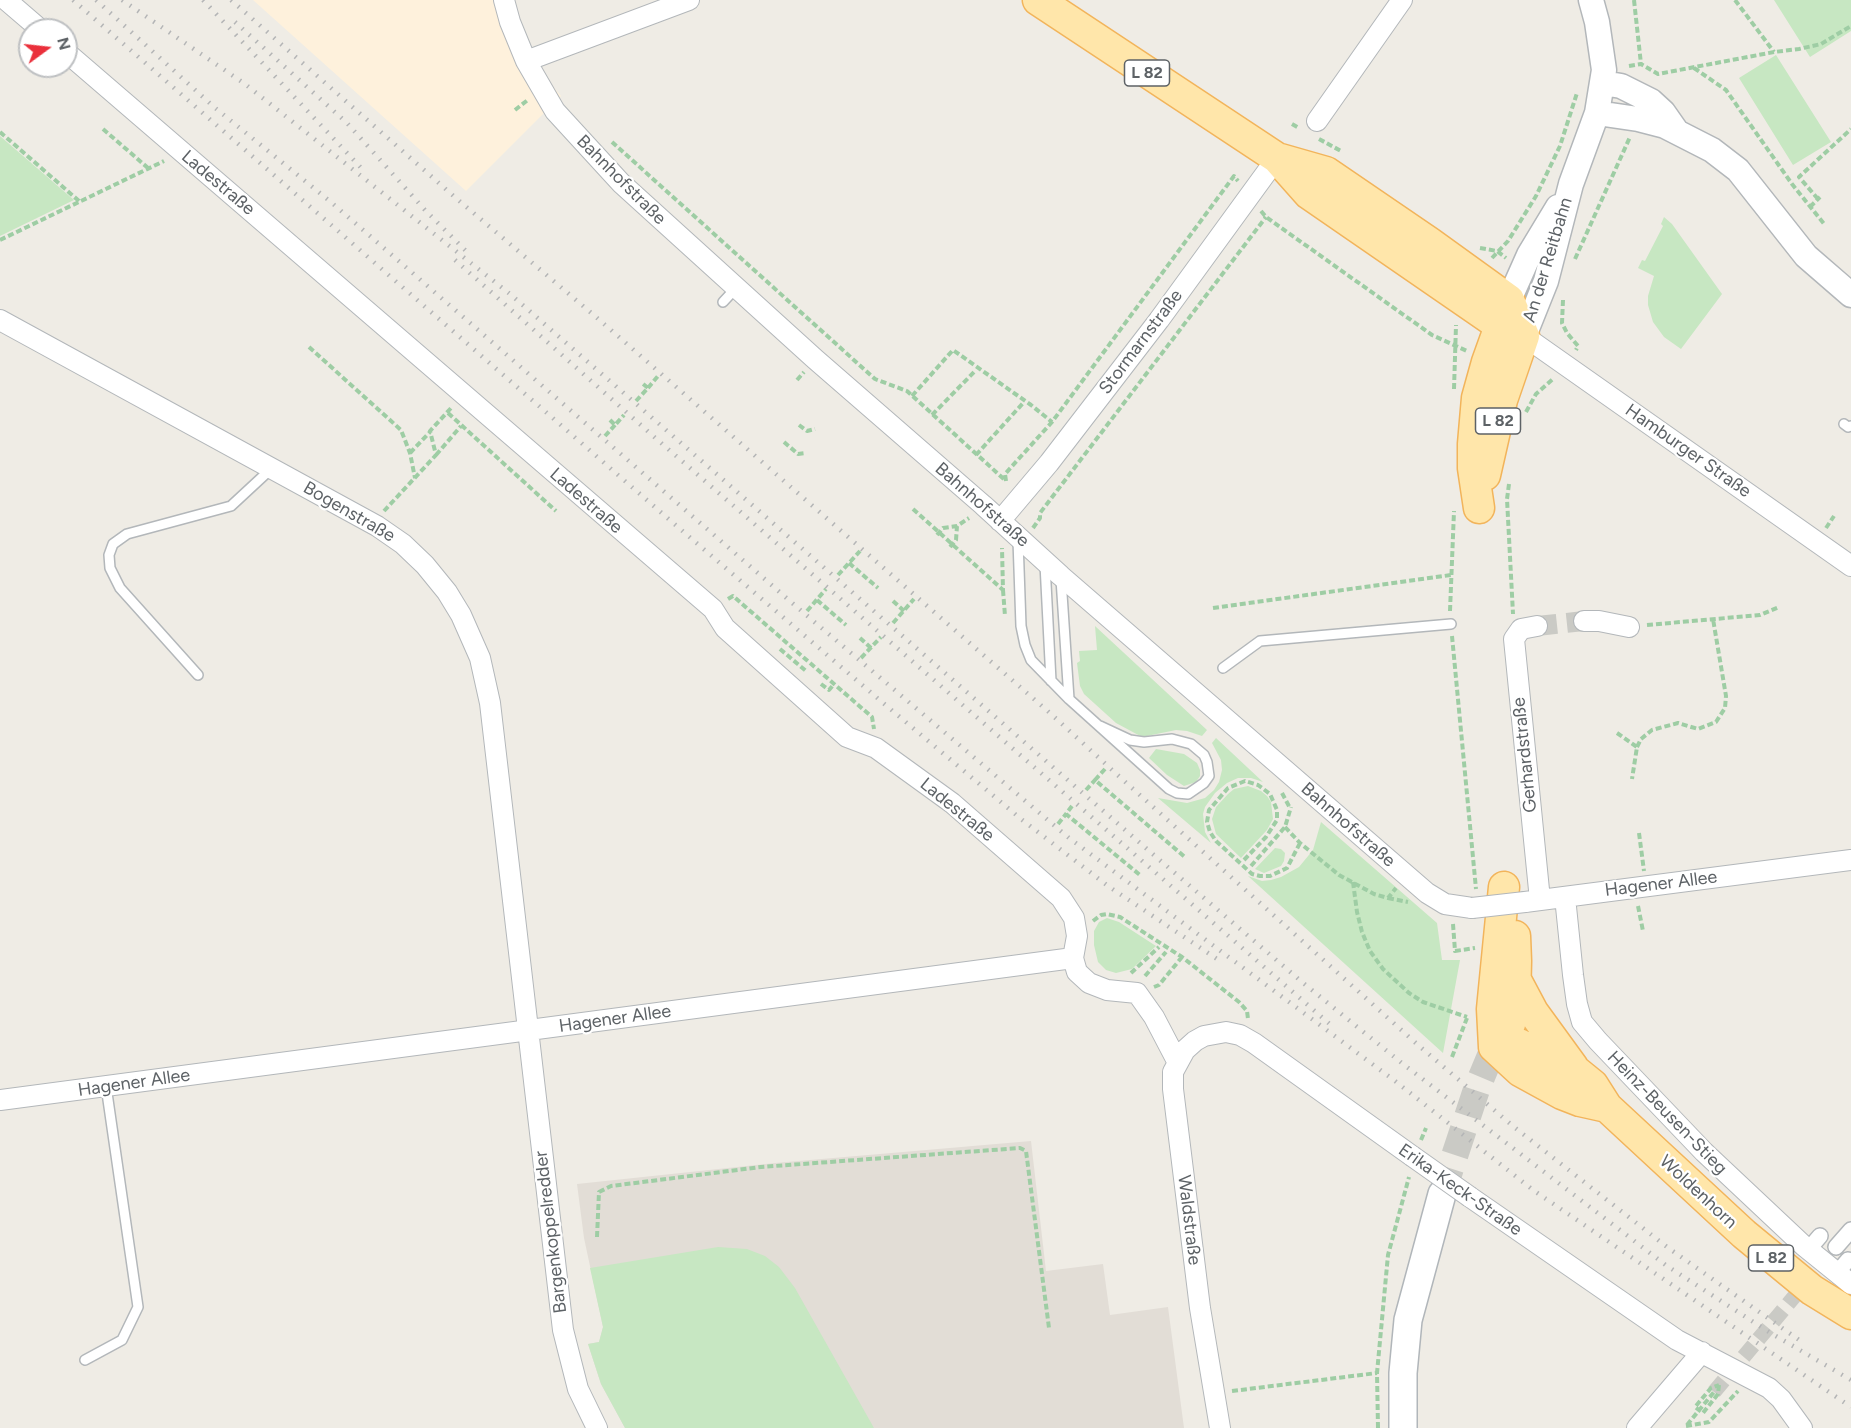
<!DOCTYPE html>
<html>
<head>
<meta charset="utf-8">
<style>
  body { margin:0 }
  #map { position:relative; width:1851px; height:1428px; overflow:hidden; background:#efece5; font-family:Figtree,sans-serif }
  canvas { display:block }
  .north { position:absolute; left:18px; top:18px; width:60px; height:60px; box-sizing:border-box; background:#fff; border:2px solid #bec0c2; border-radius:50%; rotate:75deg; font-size:16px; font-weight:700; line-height:24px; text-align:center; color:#5d6266 }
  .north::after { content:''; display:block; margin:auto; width:21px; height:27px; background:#ea303b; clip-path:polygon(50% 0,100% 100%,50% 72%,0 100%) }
</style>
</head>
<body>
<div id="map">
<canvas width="1851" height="1428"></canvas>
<div class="north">N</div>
</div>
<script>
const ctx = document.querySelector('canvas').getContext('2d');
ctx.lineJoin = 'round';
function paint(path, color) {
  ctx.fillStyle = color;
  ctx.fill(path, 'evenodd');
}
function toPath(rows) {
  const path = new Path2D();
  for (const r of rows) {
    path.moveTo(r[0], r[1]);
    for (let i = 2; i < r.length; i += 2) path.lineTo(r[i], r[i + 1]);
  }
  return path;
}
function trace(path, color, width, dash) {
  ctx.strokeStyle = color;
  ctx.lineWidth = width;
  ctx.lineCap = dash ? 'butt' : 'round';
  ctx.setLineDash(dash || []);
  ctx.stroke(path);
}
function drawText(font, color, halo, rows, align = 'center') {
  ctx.font = font + ' Figtree,sans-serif';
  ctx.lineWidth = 4.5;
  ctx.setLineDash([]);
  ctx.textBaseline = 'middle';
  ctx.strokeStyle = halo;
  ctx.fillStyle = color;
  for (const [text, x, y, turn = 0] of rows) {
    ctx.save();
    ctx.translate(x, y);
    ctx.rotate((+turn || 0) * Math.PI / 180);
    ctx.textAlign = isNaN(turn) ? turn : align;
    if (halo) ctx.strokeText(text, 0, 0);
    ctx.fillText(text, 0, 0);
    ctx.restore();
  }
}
paint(toPath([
  [253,0,495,0,504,28,561,96,466,191]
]), '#fef1dc');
paint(toPath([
  [1031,1141,1046,1271,1103,1264,1110,1315,1168,1307,1184,1428,625,1428,601,1384,588,1344,599,1342,603,1327,584,1238,577,1184,775,1163]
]), '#e2ddd6');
paint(toPath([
  [1774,0,1851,0,1851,31,1810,57],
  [1776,55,1831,142,1793,165,1739,78],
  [0,136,74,200,0,236],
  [1664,217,1672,224,1722,294,1681,349,1664,337,1653,322,1648,305,1648,296,1654,276,1638,268,1642,260,1645,261,1663,226,1661,224],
  [1095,626,1207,730,1202,736,1187,731,1176,730,1142,737,1116,723,1084,694,1080,686,1077,663,1080,661,1079,651,1097,650],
  [1216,738,1263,782,1251,778,1238,778,1227,783,1215,793,1205,807,1203,814,1205,832,1211,843,1158,798,1187,803,1205,798,1214,790,1219,782,1222,770,1221,760,1212,743],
  [1156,749,1184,754,1197,763,1200,770,1200,776,1196,782,1184,786,1167,775,1149,758],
  [1248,786,1261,791,1267,796,1271,802,1273,819,1267,830,1241,858,1216,834,1212,819,1216,807,1228,794,1234,789],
  [1321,822,1437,923,1442,960,1460,960,1443,1053,1248,876,1262,881,1271,880,1281,877,1299,867,1313,850],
  [1275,848,1281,849,1285,853,1284,861,1281,866,1264,873,1255,869],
  [1107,918,1119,922,1156,946,1132,969,1116,973,1106,970,1098,962,1094,945,1094,931,1099,922],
  [718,1247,747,1249,765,1256,779,1267,795,1288,874,1428,625,1428,601,1384,588,1344,599,1342,603,1327,590,1268]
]), '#c7e7c2');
trace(toPath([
  [1714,1392,1836,1247]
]), '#cacac5', 15, [15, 8]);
trace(toPath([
  [1537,626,1584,621]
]), '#cacac5', 20, [20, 10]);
trace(toPath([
  [1442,1194,1477,1088,1494,1047]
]), '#cacac5', 27, [27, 14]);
const service = toPath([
  [723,302,736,288],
  [1844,424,1848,427,1851,426],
  [1018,540,1021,626,1025,645,1031,660,1069,699,1169,789,1177,793,1188,794,1204,783,1209,776,1207,762,1204,755,1191,744,1172,739,1144,742,1130,740,1100,726],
  [1045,564,1051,681],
  [1061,579,1069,699],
  [1223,668,1260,641,1451,624],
  [198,675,120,588,110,568,109,555,113,544,127,534,231,506,272,468],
  [85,1360,122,1340,138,1307,106,1086]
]);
const pedestrian = toPath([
  [1836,1247,1851,1230],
  [1808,1250,1820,1236],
  [1837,1273,1848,1260]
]);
const minor = toPath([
  [6,0,41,30],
  [504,0,510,22,526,61,555,111,621,183,815,359,983,505,1061,576,1427,893,1445,904,1472,908],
  [66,52,713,609,725,628,847,737,876,748,952,803,1061,898,1074,918,1077,936,1073,958,1077,972,1089,983,1107,990,1137,993,1154,1017,1177,1061],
  [526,61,689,0],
  [1317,121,1402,0],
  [0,320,377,526,403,544,425,565,447,592,461,615,480,658,490,703,563,1330,578,1389,597,1428],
  [1524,336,1851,566],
  [1000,521,1049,463,1159,320,1277,158],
  [1584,621,1599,621,1629,627],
  [1537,626,1521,629,1514,639,1540,900],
  [1565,897,1573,975,1577,1004,1582,1022,1598,1041,1704,1152,1804,1246,1851,1284],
  [1525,902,1851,860],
  [0,1100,1073,958],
  [1470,1197,1677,1340,1769,1388,1781,1399,1802,1428],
  [1220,1428,1200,1308,1173,1089,1173,1072,1185,1050,1195,1041,1204,1036,1226,1032,1240,1035,1254,1043,1412,1156],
  [1637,1428,1702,1352]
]);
const tertiary = toPath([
  [1603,83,1621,86,1651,101,1663,112,1677,132],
  [1597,113,1638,119,1665,126,1712,150,1738,170,1806,256,1851,295],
  [1509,300,1529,255,1558,207],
  [1524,336,1546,281,1571,184,1597,113,1604,70,1597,22,1591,0]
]);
const secondary = toPath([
  [1403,1428,1403,1373,1408,1320,1442,1194]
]);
const primary = toPath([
  [1038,0,1277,158,1309,194,1499,325,1524,336],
  [1277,158,1326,172,1430,243,1509,300,1524,336],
  [1485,475,1502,400,1524,336],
  [1479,508,1473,468,1473,444,1477,398,1487,362,1506,309],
  [1504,887,1492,1009,1494,1047,1520,1071,1562,1094,1580,1101,1607,1107],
  [1516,980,1533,1012,1573,1067],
  [1494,1047,1519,1044,1577,1072,1593,1085,1607,1107,1744,1234,1812,1290,1851,1314],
  [1494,1047,1510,1024,1515,1003,1516,961,1515,936]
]);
trace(service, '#b3b7ba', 12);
trace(pedestrian, '#b3b7ba', 18);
trace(minor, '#b3b7ba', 22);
trace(tertiary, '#b3b7ba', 27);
trace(secondary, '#b1b6ba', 30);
trace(primary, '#f2b45b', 33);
trace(toPath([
  [1634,0,1641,64],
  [1735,0,1774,52],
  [1629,66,1641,64,1658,74,1774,52,1799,49,1821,44,1851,26],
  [1694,68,1726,90,1792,184,1825,225],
  [515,110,529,99],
  [1292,124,1299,128],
  [103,129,148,168],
  [0,132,79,201],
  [1319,139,1341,151],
  [612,142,875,379,907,391,1006,481],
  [1818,199,1799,177,1851,129],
  [1810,207,1820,197],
  [1261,211,1266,217,1432,335,1467,351],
  [0,240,164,161],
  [1480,248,1497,251,1506,258],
  [1492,258,1508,241,1536,196,1560,146,1577,93],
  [1575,259,1630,137],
  [1563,300,1562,323,1567,333,1578,346,1576,350],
  [309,347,401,430,410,453,415,478],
  [797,380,804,372],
  [648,388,658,376],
  [1454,389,1456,325],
  [912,396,953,350,1031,405,1052,422],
  [636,401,648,388,642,383],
  [1526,412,1536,394,1553,379],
  [448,413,556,511],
  [932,415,976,370],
  [610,420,615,425,624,415],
  [799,425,807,431,815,429],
  [605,436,615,425],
  [784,442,798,454,806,453],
  [410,453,430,432],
  [436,455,461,426],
  [976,455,1024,402],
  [1006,481,1005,474,1052,422,1234,176,1238,181],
  [1509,484,1507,499,1513,614],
  [913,509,1003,590,1002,548],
  [384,511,436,455,430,431,452,407],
  [1033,528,1040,518,1040,513,1266,217],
  [1826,528,1834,516],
  [937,535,943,528,957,526,969,518],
  [950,547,956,540,957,526],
  [849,563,878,588],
  [838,575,860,551],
  [1003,590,1005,616],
  [728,599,733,596,872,717,874,729],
  [817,600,846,625],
  [893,601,904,611],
  [1213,608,1451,575],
  [807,611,826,589],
  [1450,611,1454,511],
  [893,623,914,599],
  [1647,625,1760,615,1779,607],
  [1452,636,1476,889],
  [860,638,871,648],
  [780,649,806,671],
  [861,658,881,637],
  [821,684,829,690,834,684],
  [1617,733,1637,747,1632,779],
  [1637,747,1641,739,1652,730,1678,723,1698,729,1716,722,1725,708,1726,696,1713,619],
  [1105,769,1095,780,1186,858],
  [1086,790,1095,780],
  [1282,793,1290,808],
  [1072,806,1066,814,1140,875],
  [1058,824,1066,814],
  [1285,827,1300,843,1339,875,1374,894,1388,898,1396,888],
  [1639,833,1644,871],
  [1244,860,1266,837,1277,820,1277,810,1270,794,1258,785,1245,781,1228,788,1209,810,1207,822,1210,832,1216,841,1252,874,1260,876,1270,876,1287,868,1300,843],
  [1251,866,1285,827,1291,807],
  [1353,882,1357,912,1362,932,1370,951,1383,969,1409,993,1423,1002,1467,1017],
  [1388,898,1408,902],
  [1638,906,1643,931],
  [1093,921,1101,915,1107,914,1120,917,1182,957,1239,1002,1247,1011,1248,1019],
  [1453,924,1455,951,1475,948],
  [1131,973,1159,947],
  [1145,976,1166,952],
  [1154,987,1159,985,1182,957],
  [1452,1057,1467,1018],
  [1421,1140,1426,1128],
  [597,1237,599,1192,611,1186,761,1167,1020,1148,1026,1151,1049,1328],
  [1719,1385,1718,1394,1703,1413,1695,1407,1711,1388,1719,1385],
  [1232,1391,1377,1373],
  [1687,1425,1714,1392],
  [1686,1426,1709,1422,1738,1391],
  [1378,1428,1377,1373,1388,1255,1409,1177]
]), '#9ecda4', 4, [6, 3]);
trace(service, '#fff', 9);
trace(pedestrian, '#fff', 15);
trace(minor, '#fff', 20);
trace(tertiary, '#fff', 24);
trace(secondary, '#fff', 27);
trace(primary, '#ffe6aa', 30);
trace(toPath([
  [73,0,672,522,882,702,1021,819,1108,886,1217,959],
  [96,0,214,107,332,203,798,608,1069,838,1395,1081,1533,1190,1851,1407],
  [122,0,245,84,510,294,1155,856,1302,982,1403,1064,1667,1266,1769,1332,1851,1380],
  [203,0,365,172],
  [231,0,457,199,596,317,1051,714,1122,779,1418,1045,1514,1127,1667,1247,1802,1342],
  [235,22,347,123,425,210,467,252],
  [455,260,652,435,1332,1026]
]), '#b4b5b6', 4.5, [1.5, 8]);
const minorBridge = toPath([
  [1472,908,1525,902],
  [1412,1156,1470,1197]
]);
trace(minorBridge, '#b3b7ba', 22, []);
trace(minorBridge, '#fff', 20);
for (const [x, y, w] of [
  [1147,73,45],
  [1498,421,45],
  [1771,1258,45]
]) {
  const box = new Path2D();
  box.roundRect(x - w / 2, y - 13, w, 26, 4.5);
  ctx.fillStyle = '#fff';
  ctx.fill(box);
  trace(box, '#5d6266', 1.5);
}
drawText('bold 16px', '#5d6266', null, [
  ["L 82",1147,73],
  ["L 82",1498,421],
  ["L 82",1771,1258]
]);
drawText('18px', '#5d6266', '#fff', [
  ["Bahnhofstraße",621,180,45],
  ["Ladestraße",218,183,40],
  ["An der Reitbahn",1548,260,-73],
  ["Stormarnstraße",1141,342,-53],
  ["Hamburger Straße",1688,451,35],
  ["Ladestraße",586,501,41],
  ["Bahnhofstraße",982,505,41],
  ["Bogenstraße",349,512,30],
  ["Gerhardstraße",1525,755,-96],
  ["Ladestraße",957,810,39],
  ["Bahnhofstraße",1348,825,41],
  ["Hagener Allee",1661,884,-7],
  ["Hagener Allee",615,1019,-8],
  ["Hagener Allee",134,1083,-8],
  ["Heinz-Beusen-Stieg",1667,1113,46],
  ["Erika-Keck-Straße",1460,1190,35],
  ["Woldenhorn",1698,1192,43],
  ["Waldstraße",1189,1220,83],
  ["Bargenkoppelredder",551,1232,-97]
]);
</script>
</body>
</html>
